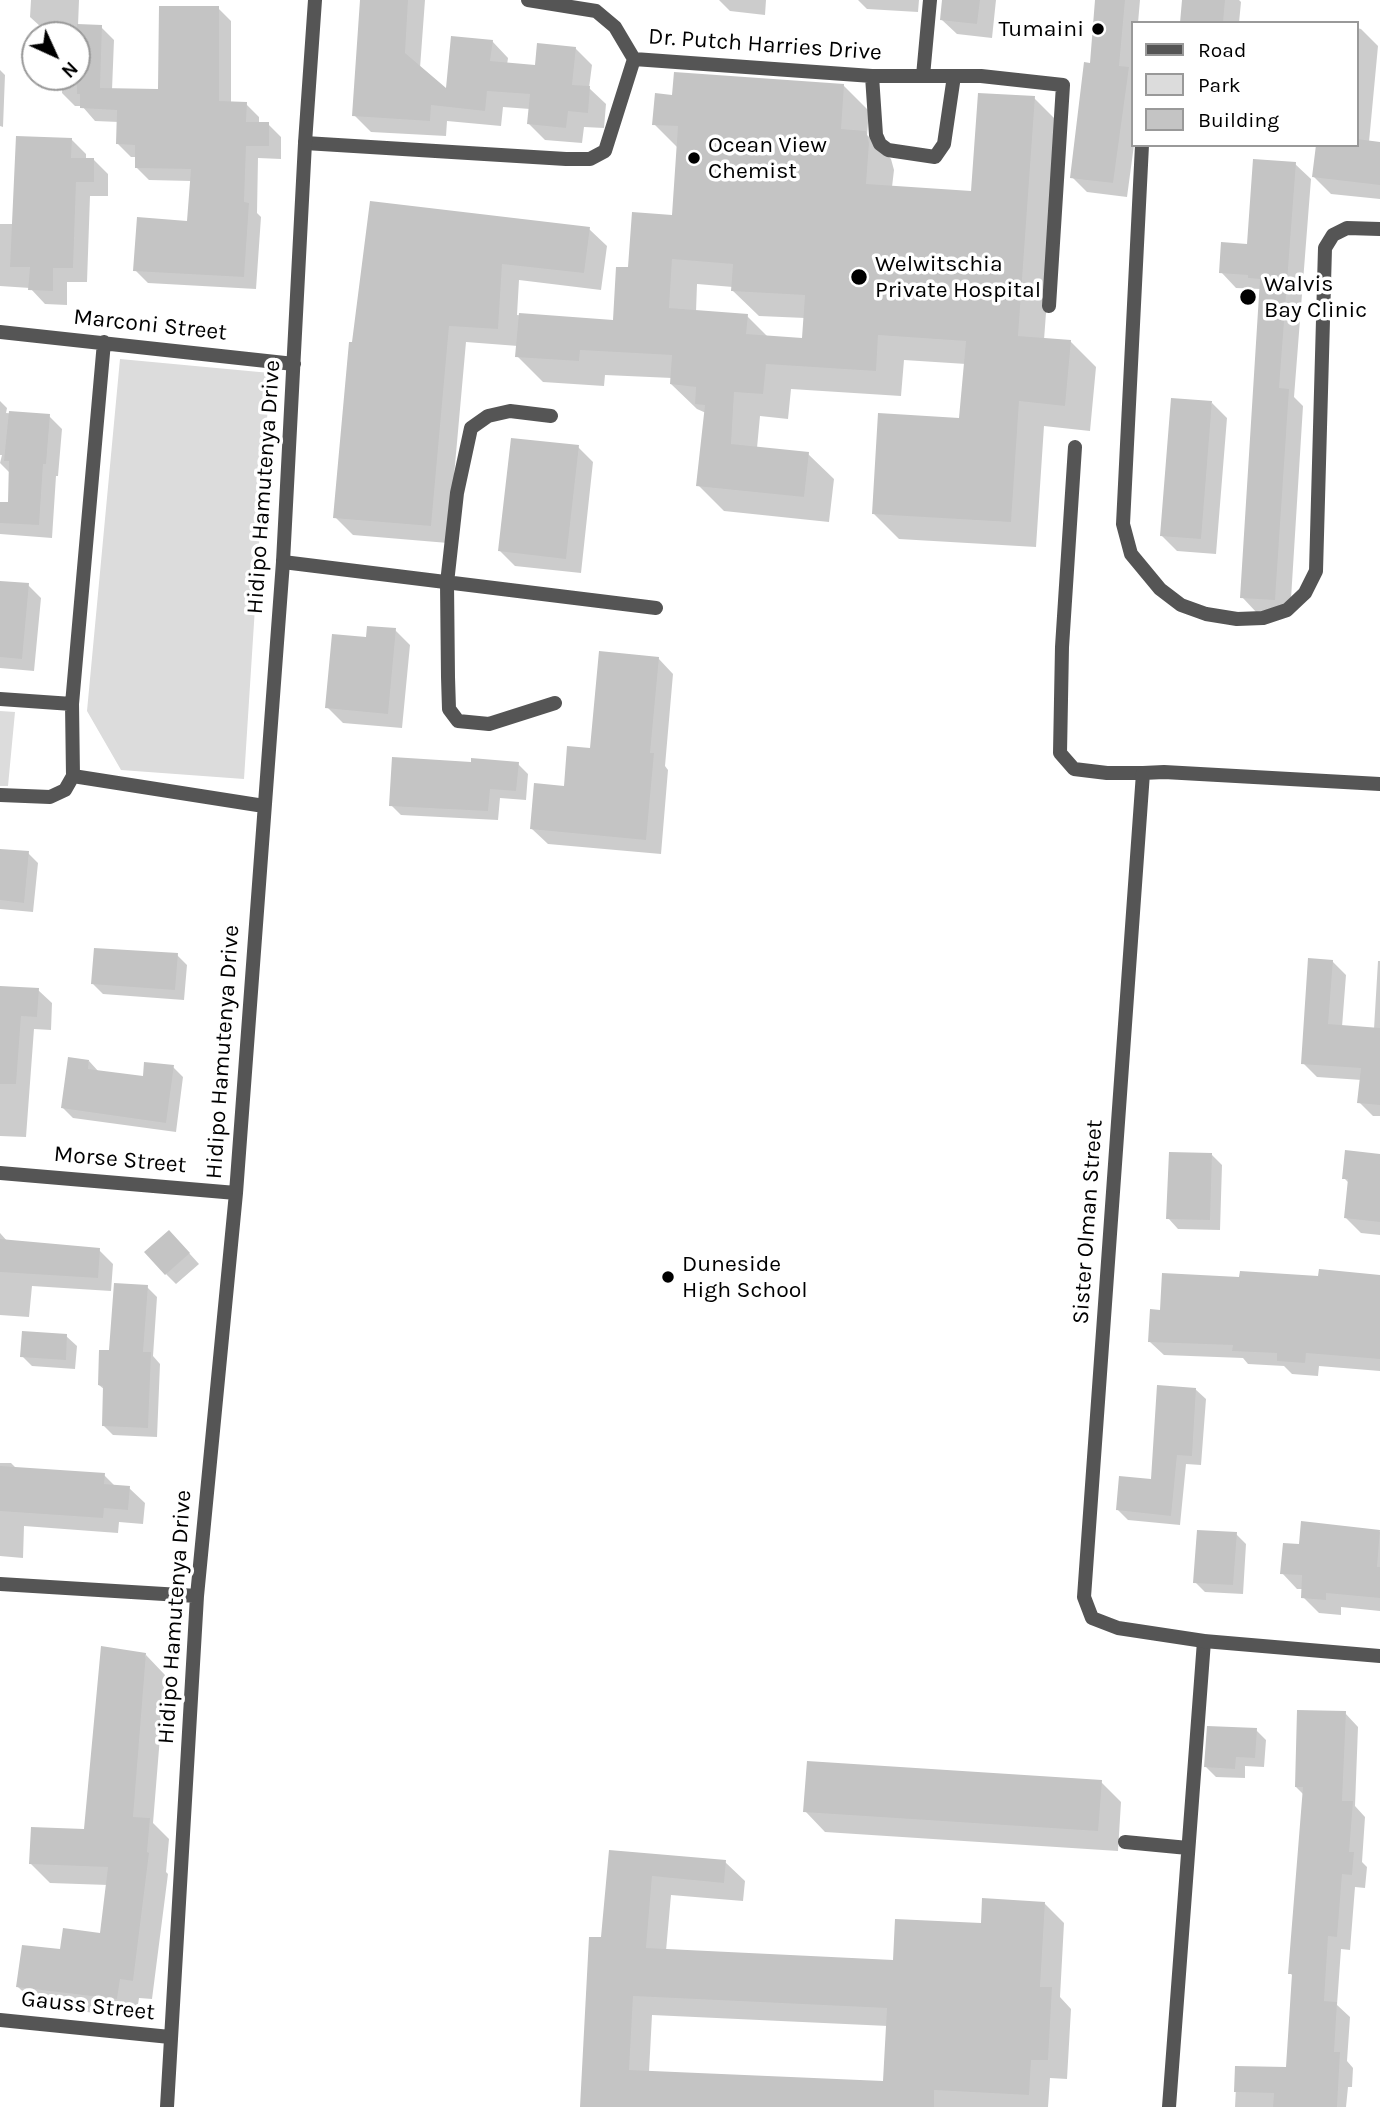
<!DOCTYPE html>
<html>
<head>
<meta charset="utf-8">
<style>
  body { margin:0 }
  #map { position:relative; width:1380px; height:2107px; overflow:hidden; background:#fff; font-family:Karla,sans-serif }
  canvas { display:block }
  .legend { position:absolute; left:1131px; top:21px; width:228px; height:126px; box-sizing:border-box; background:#fff; border:2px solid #999; margin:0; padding:9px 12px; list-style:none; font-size:21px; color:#000 }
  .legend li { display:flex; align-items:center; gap:14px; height:35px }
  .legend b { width:35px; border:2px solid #999 }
  .north { position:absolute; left:21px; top:21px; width:70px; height:70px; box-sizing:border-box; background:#fff; border:2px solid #999; border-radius:50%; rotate:135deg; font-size:19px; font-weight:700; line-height:28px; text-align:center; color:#000 }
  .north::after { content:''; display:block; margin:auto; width:24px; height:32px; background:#000; clip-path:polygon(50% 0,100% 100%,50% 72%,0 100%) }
</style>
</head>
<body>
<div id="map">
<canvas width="1380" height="2107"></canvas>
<ul class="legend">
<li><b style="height:9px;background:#555"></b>Road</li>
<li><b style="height:19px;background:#dcdcdc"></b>Park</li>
<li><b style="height:19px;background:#c4c4c4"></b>Building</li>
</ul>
<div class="north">N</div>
</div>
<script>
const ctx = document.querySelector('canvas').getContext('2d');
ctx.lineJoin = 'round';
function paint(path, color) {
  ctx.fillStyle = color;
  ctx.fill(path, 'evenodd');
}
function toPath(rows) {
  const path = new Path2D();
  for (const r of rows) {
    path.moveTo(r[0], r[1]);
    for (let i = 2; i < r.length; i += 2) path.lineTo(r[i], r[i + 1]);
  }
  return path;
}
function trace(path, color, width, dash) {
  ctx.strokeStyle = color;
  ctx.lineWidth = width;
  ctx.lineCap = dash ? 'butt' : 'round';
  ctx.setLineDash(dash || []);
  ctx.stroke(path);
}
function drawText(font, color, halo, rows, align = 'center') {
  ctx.font = font + ' Karla,sans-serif';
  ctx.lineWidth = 7;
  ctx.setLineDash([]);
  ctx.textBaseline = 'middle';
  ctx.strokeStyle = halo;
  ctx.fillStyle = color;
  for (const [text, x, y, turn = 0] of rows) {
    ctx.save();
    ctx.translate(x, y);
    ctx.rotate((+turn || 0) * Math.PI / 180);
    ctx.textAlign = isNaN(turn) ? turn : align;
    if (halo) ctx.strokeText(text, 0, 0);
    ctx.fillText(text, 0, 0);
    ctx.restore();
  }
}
paint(toPath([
  [120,359,270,373,244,779,121,770,87,711],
  [0,711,15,712,8,786,0,786]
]), '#dcdcdc');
paint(toPath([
  [31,0,79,0,78,26,101,27,114,40,112,90,160,91,218,8,231,21,231,103,246,104,259,117,259,124,268,124,281,137,281,159,258,158,257,213,261,217,256,289,148,283,135,270,189,223,192,181,149,180,136,167,137,157,131,157,118,144,119,122,95,121,82,106,75,106,62,93,63,77,77,77,77,35,65,35,65,27,41,27,30,17],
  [362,0,425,0,420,68,447,91,492,41,508,58,507,65,537,67,575,48,592,65,589,88,606,104,604,128,584,127,582,143,545,140,529,124,530,109,503,107,501,126,447,121,446,136,371,132,354,115],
  [719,0,766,0,765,15,730,11],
  [858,0,919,0,918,12,867,9],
  [944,0,996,0,992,38,957,34,942,20],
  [1097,0,1140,0,1138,23,1133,23,1134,145,1127,197,1087,192,1072,177,1092,65],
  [1183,0,1239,0,1241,2,1239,23,1181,23],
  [1357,28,1361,29,1378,46,1369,142,1380,144,1380,199,1331,194,1314,177,1357,145],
  [0,70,5,75,3,127,0,126],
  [843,85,869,111,867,135,891,159,894,170,892,187,973,193,1034,98,1060,124,1044,340,1071,342,1096,367,1090,431,1044,426,1036,547,899,539,873,513,961,420,966,364,904,360,901,396,791,389,788,419,760,416,757,448,808,454,834,479,829,522,724,511,698,485,706,413,697,409,671,384,672,378,605,375,604,386,543,382,517,356,518,346,466,342,448,543,353,535,335,517,371,203,589,229,607,246,601,290,519,280,517,315,615,322,630,269,673,217,678,148,654,124,674,96],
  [697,284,733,287,733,291,759,316,805,318,804,340,768,337,747,316,696,312],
  [71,139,86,154,86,160,94,160,108,174,108,196,90,196,87,282,67,282,67,305,45,304,30,288,0,286,0,224,13,224],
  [1295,164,1311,179,1294,397,1303,406,1290,615,1257,613,1242,597,1261,289,1236,288,1221,272,1248,245],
  [0,401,7,408,6,413,49,416,62,429,58,476,56,476,52,538,0,534,0,504,10,504,9,472,0,463,2,455,0,455],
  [1212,403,1227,418,1216,554,1177,551,1161,535],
  [578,447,593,462,581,573,515,566,500,551],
  [0,583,28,585,41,598,34,671,0,668],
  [395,630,410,645,402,728,343,723,327,707,368,639],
  [658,658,673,674,665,766,668,770,661,854,548,844,532,829],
  [472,764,518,764,528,774,526,800,500,798,498,820,401,815,391,805],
  [0,850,28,853,38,863,33,912,0,909],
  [177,955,187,965,184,1000,103,994,93,984],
  [1332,961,1346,975,1342,1027,1374,1029,1378,961,1380,961,1380,1116,1373,1116,1359,1102,1362,1080,1317,1077,1303,1063],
  [0,988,38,990,52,1003,51,1030,34,1029,26,1137,0,1136],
  [89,1061,99,1072,144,1078,173,1067,183,1077,176,1132,73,1118,63,1108],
  [1212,1155,1222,1165,1220,1230,1178,1229,1168,1218],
  [1380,1155,1380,1235,1361,1233,1346,1218,1349,1183,1344,1178],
  [0,1233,8,1242,99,1250,113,1264,111,1291,32,1286,29,1317,0,1315],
  [179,1242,199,1264,176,1284,166,1274],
  [1380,1276,1380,1371,1319,1366,1318,1376,1292,1374,1284,1366,1248,1364,1243,1358,1164,1355,1150,1342,1162,1312,1320,1278],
  [147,1287,157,1297,153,1356,160,1364,157,1437,113,1435,103,1425,105,1390,99,1385,111,1352],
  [66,1336,77,1346,75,1369,32,1366,22,1356],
  [1195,1389,1206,1399,1201,1465,1186,1464,1180,1525,1128,1520,1118,1510,1152,1481],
  [0,1463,11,1463,17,1469,104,1475,116,1487,129,1488,145,1503,143,1524,119,1522,118,1533,24,1526,23,1558,0,1556],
  [1303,1523,1380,1532,1380,1611,1341,1607,1341,1615,1319,1613,1303,1597,1303,1589,1297,1589,1282,1573,1301,1546],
  [1236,1534,1246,1544,1243,1594,1205,1592,1195,1582],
  [146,1655,165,1675,153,1823,169,1839,166,1872,168,1874,152,1999,139,1998,136,2018,38,2006,18,1987,62,1951,101,1935,108,1885,50,1883,31,1864,85,1831],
  [1345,1713,1358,1727,1355,1806,1365,1817,1362,1862,1367,1867,1365,1888,1355,1887,1350,1950,1341,1949,1337,2005,1350,2017,1347,2061,1353,2068,1352,2087,1348,2087,1346,2107,1235,2107,1237,2068,1288,2069,1294,1977,1290,1973,1304,1795,1296,1787],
  [1256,1730,1266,1740,1264,1767,1245,1766,1245,1778,1216,1777,1206,1767],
  [1101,1782,1121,1802,1118,1851,825,1832,805,1811],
  [611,1852,725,1862,745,1881,743,1901,671,1895,666,1951,894,1962,982,1925,1045,1904,1064,1923,1060,1997,1071,2009,1067,2079,1050,2078,1048,2107,581,2107,603,1939],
  [652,2015,888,2026,885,2083,649,2072]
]), '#0003');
paint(toPath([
  [360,0,408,0,405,53,446,88,451,36,493,40,490,61,535,65,537,43,576,47,572,85,590,86,588,113,568,111,566,128,527,124,530,94,487,91,485,111,431,105,430,121,352,116],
  [942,0,980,0,977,24,940,20],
  [1095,0,1125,0,1119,66,1129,67,1113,183,1070,178,1084,62,1090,63],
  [1182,0,1225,0,1223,23,1180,23],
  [159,6,219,6,219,101,247,102,246,122,269,122,269,146,246,146,244,202,249,203,244,277,133,271,137,217,187,221,191,169,135,168,135,145,116,144,117,110,80,108,80,94,77,94,77,24,102,25,100,88,158,89],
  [674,72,844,84,841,129,866,131,869,143,866,184,971,191,978,93,1035,96,1018,336,1071,340,1065,406,1019,401,1011,522,872,514,878,413,959,418,966,341,878,335,876,371,766,364,763,394,734,392,731,444,809,452,804,497,696,486,705,405,695,404,696,387,670,384,672,355,580,350,579,361,515,357,519,313,613,320,616,267,628,267,632,212,672,215,678,126,652,125,655,93,672,95],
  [672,259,733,264,731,291,805,295,802,338,746,334,748,314,669,308],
  [16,136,72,138,71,158,94,158,94,182,76,182,73,268,53,268,53,291,28,290,30,267,10,267],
  [1357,139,1380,142,1380,185,1312,177,1316,145,1357,145],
  [1253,159,1296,162,1279,388,1289,389,1275,600,1240,598,1260,279,1248,278,1248,275,1219,273,1221,242,1247,244],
  [370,201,590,227,584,273,502,264,498,329,449,326,431,526,333,518,349,342,352,342],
  [1171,398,1212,401,1201,539,1160,536],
  [9,411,50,414,46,464,43,464,39,525,0,523,0,502,8,502,9,461,4,461],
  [511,438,579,445,566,559,498,551],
  [0,581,29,583,22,659,0,657],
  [367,626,396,628,388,714,325,708,332,634,366,637],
  [599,651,659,657,650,753,654,753,646,840,530,829,534,783,564,786,567,746,590,748],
  [392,757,471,762,471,758,519,762,516,791,490,789,488,811,389,806],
  [0,849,29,851,24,903,0,900],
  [94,948,178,953,175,990,91,984],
  [1308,958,1333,960,1328,1024,1380,1028,1380,1105,1357,1103,1361,1068,1301,1064],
  [0,986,39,988,37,1017,21,1016,16,1084,0,1084],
  [68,1057,89,1060,88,1069,143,1076,144,1062,174,1065,166,1123,61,1108],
  [1345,1150,1380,1154,1380,1222,1344,1218,1348,1179,1342,1179],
  [1169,1152,1212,1153,1210,1220,1166,1219],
  [169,1230,190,1253,165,1275,144,1252],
  [0,1239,100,1248,98,1278,0,1272],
  [1319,1269,1380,1275,1380,1359,1306,1353,1305,1363,1277,1361,1277,1353,1232,1351,1233,1345,1148,1342,1150,1309,1160,1310,1162,1273,1239,1277,1240,1271,1318,1276],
  [114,1283,148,1285,143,1352,151,1352,148,1428,102,1426,103,1386,98,1385,99,1350,109,1350],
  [22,1331,67,1334,66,1360,20,1357],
  [1157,1385,1196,1388,1192,1456,1177,1455,1171,1516,1116,1510,1119,1476,1151,1479],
  [0,1466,105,1473,104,1484,130,1486,128,1510,104,1508,103,1518,0,1511],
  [1301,1521,1380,1530,1377,1567,1380,1567,1380,1598,1326,1593,1326,1600,1301,1598,1302,1575,1280,1574,1283,1543,1299,1544],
  [1197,1530,1237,1532,1233,1585,1193,1583],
  [101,1646,146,1653,133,1817,150,1818,147,1852,149,1853,133,1981,120,1979,117,1999,16,1987,22,1945,60,1949,63,1928,100,1933,108,1867,29,1864,31,1827,84,1829],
  [1297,1710,1346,1711,1342,1801,1353,1801,1349,1852,1354,1852,1352,1875,1342,1874,1337,1937,1328,1936,1324,2001,1337,2002,1334,2052,1340,2052,1337,2107,1273,2107,1274,2093,1234,2092,1235,2066,1286,2067,1292,1974,1288,1974,1303,1787,1295,1787],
  [1207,1726,1257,1728,1255,1758,1236,1757,1235,1769,1204,1767],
  [807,1761,1102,1780,1098,1831,803,1812],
  [609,1850,726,1860,724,1883,652,1876,646,1948,893,1960,895,1919,981,1923,982,1898,1045,1902,1040,1987,1052,1987,1048,2060,1031,2060,1029,2095,934,2090,934,2107,580,2107,589,1937,601,1937],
  [633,1996,887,2008,883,2081,629,2070]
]), '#c4c4c4');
trace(toPath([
  [528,0,596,11,615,27,634,59],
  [872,76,876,135,880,144,888,150,935,157,944,144,954,76],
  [923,76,981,76,1063,85,1049,306],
  [305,143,566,159,590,159,605,151,634,59,872,76,923,76,930,0],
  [1142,145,1123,524,1131,554,1160,589,1181,605,1206,614,1237,619,1263,618,1287,610,1305,593,1316,571,1325,248,1333,235,1347,228,1380,229],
  [551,416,510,411,488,416,471,428,457,493,447,583,448,677,449,709,458,721,489,724,555,703],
  [1075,447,1062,647,1060,753,1074,769,1107,773,1143,773],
  [283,562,656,608],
  [1125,1842,1188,1848],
  [1169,2107,1204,1641]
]), '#555', 14);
trace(toPath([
  [0,332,294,364],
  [0,699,72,704],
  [73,776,264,806],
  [1380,784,1164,772,1143,773,1084,1597,1092,1618,1118,1628,1204,1641,1380,1656],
  [0,795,50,797,65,790,73,776,72,704,104,342],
  [0,1173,236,1193],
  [0,1584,197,1596],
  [0,2020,170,2037],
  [167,2107,197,1596,236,1193,283,562,305,143,315,0]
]), '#555', 14);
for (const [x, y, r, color] of [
  [1098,29,7,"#000"],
  [694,158,7,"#000"],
  [859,277,9,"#000"],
  [1248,297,9,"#000"],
  [668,1277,7,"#000"]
]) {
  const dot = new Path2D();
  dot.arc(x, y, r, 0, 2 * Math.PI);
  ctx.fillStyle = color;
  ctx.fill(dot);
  trace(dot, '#fff', 2.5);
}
drawText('23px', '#000', '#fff', [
  ["Tumaini",1084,29,"right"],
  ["Ocean View",708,145],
  ["Chemist",708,171],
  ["Welwitschia",875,264],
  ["Private Hospital",875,290],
  ["Walvis",1264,284],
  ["Bay Clinic",1264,310],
  ["Duneside",682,1264],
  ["High School",682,1290]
], 'left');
drawText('23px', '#000', '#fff', [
  ["Dr. Putch Harries Drive",765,45,4],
  ["Marconi Street",150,325,6],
  ["Hidipo Hamutenya Drive",264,487,-86],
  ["Hidipo Hamutenya Drive",223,1052,-86],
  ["Morse Street",120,1160,5],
  ["Sister Olman Street",1088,1222,-86],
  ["Hidipo Hamutenya Drive",175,1617,-86],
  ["Gauss Street",88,2006,6]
]);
</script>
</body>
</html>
